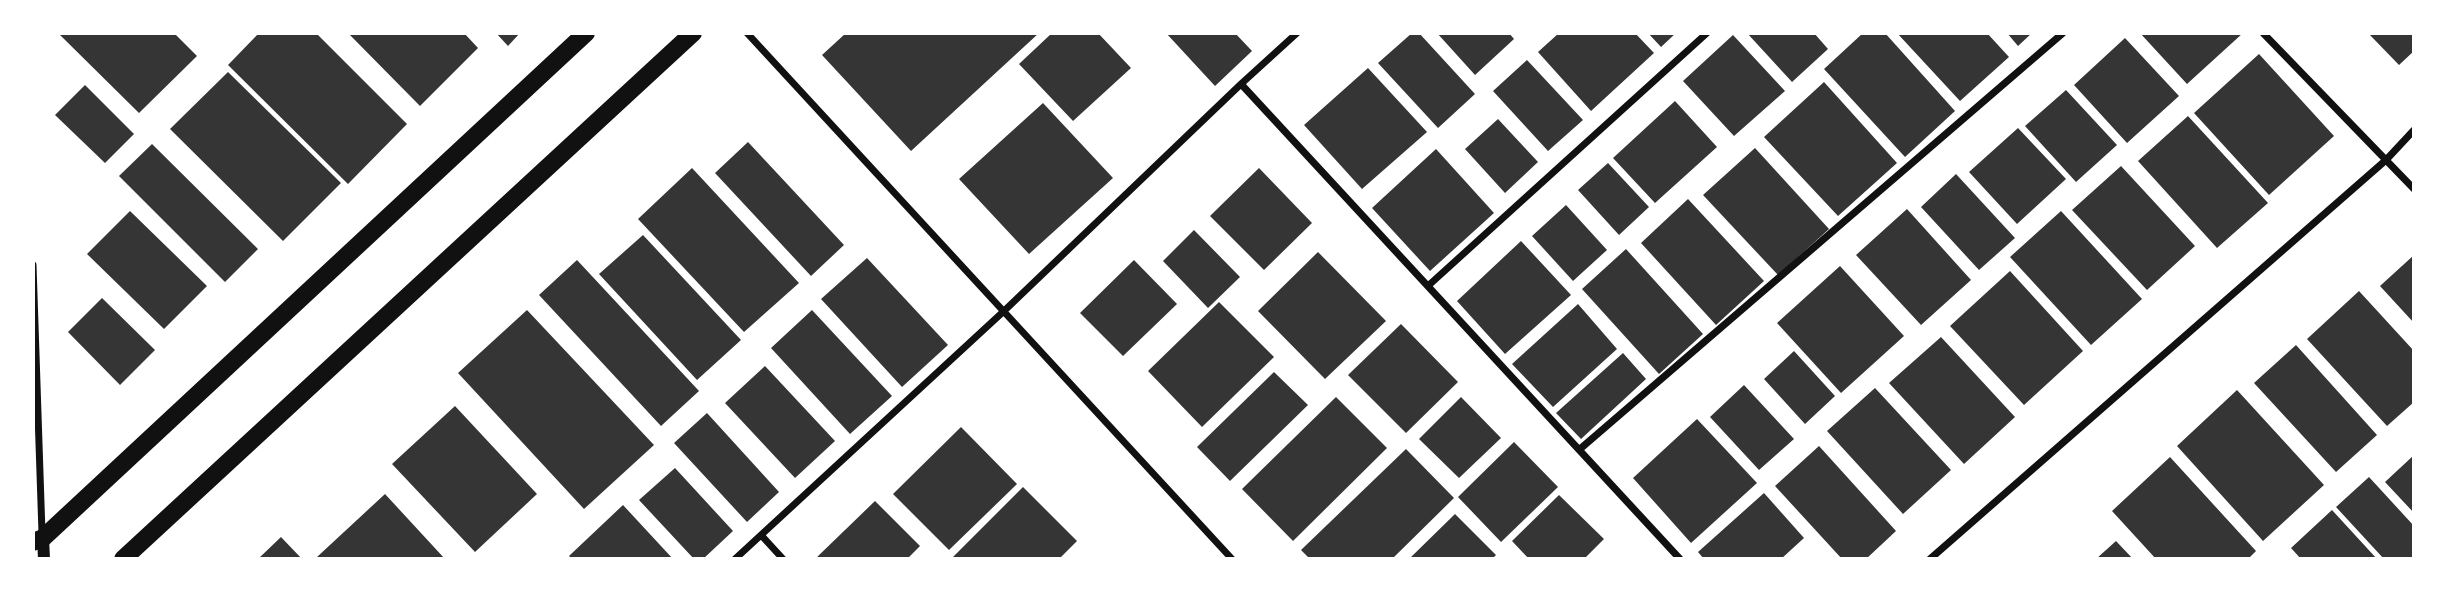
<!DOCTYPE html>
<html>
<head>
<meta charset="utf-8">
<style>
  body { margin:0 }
  #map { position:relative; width:2447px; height:592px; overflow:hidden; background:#fff; font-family:Georgia,serif }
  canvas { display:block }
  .frame { position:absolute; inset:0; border:35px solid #fff; pointer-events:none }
</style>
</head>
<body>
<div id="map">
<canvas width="2447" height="592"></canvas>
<div class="frame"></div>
</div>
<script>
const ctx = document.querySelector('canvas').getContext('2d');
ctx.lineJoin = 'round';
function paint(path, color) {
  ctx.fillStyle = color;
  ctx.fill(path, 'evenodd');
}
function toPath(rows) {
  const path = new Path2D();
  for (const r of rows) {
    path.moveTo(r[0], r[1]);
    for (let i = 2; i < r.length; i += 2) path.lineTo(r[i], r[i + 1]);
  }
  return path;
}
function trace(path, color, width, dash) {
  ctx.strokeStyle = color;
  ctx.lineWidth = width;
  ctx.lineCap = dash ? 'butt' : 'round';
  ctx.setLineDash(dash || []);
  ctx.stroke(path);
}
paint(toPath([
  [58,33,174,33,197,56,139,113],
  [259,33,316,33,407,124,348,184,228,65],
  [348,33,464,33,478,48,420,106],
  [496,33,520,33,508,46],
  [846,33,1039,33,911,151,822,55],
  [1052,33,1098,33,1131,68,1073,121,1019,64],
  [1166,33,1235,33,1252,51,1215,86],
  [1412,33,1419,33,1475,94,1438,128,1378,63],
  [1437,33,1509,33,1514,39,1475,75],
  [1559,33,1635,33,1654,53,1591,111,1538,52],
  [1648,33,1676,33,1661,47],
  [1747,33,1814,33,1828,49,1792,82],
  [1863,33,1885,33,1955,111,1905,157,1824,69],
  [1897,33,1987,33,2009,57,1960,101],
  [2007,33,2032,33,2018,46],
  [2140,33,2243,33,2187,84],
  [2368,33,2414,33,2414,51,2399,65],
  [1733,35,1785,91,1734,136,1683,81],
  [2125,38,2179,96,2127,143,2074,85],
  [2259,54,2334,136,2269,195,2194,113],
  [1527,60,1583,120,1548,151,1493,91],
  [1368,68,1427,132,1362,189,1304,125],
  [228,72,341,183,283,241,170,129],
  [1824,82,1897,163,1838,216,1764,137],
  [85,85,134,134,105,163,55,115],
  [2066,90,2117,145,2076,182,2025,126],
  [1675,101,1717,147,1655,203,1613,158],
  [1043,103,1113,178,1029,254,959,179],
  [2188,116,2268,203,2217,248,2138,161],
  [1498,119,1538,162,1505,193,1465,149],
  [2018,128,2066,179,2017,224,1969,172],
  [748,142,844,245,811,276,715,173],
  [152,144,258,249,225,282,119,176],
  [1755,148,1829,229,1778,275,1703,195],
  [1436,149,1494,213,1430,271,1372,208],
  [1608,163,1649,207,1619,235,1578,190],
  [2121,166,2195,246,2147,290,2072,210],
  [692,168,799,283,744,332,638,219],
  [1259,168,1312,223,1264,270,1210,216],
  [1956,174,2015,238,1979,270,1921,207],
  [1688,199,1764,281,1716,325,1641,243],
  [1566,205,1607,250,1573,281,1532,236],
  [1907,209,1971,280,1921,325,1856,255],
  [130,211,207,286,164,329,87,254],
  [2061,211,2142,299,2091,345,2010,257],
  [1194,230,1240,277,1208,308,1163,261],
  [643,235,741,340,697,380,599,274],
  [1521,241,1571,295,1505,354,1457,301],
  [1626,249,1703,334,1659,374,1582,289],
  [1318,252,1386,321,1325,379,1258,311],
  [2414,255,2414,323,2380,286],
  [867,258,948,345,902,387,821,299],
  [577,260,699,391,661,426,539,295],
  [1134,260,1177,304,1123,356,1080,313],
  [1840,266,1904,336,1841,393,1777,323],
  [2010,271,2083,351,2024,405,1950,326],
  [2359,291,2414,351,2414,402,2387,426,2307,339],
  [102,298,155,350,120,385,68,332],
  [1219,302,1274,357,1202,427,1148,371],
  [1578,304,1617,349,1553,407,1512,364],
  [527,310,654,445,584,509,458,373],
  [812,310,892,396,850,434,771,348],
  [1401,324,1458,382,1406,433,1348,375],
  [1941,337,2015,417,1964,464,1889,383],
  [2296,345,2377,435,2336,472,2254,383],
  [1794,351,1835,396,1805,424,1764,379],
  [1623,353,1646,379,1581,439,1556,413],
  [765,366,835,441,795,478,725,403],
  [1274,372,1308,405,1230,481,1197,447],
  [1744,385,1794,439,1759,470,1710,417],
  [1875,388,1951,470,1903,514,1827,431],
  [2237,390,2324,485,2263,541,2177,446],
  [1336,397,1387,448,1293,541,1242,489],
  [1461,397,1501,438,1459,478,1419,439],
  [455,406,537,494,475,552,392,464],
  [707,413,779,492,747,522,674,443],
  [1697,419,1757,483,1691,543,1633,478],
  [961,427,1017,484,949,550,893,494],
  [1514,442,1558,487,1501,542,1458,497],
  [1819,446,1896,531,1866,559,1842,559,1775,486],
  [1406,449,1454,498,1392,559,1310,559,1301,550],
  [2414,455,2414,513,2385,482],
  [2170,457,2256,551,2248,559,2156,559,2112,511],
  [675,468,733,531,703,559,694,559,639,500],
  [2369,477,2414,526,2414,559,2384,559,2336,507],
  [1023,487,1077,541,1059,559,951,559],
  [1764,493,1804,538,1781,559,1704,559,1698,552],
  [385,494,445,559,319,559,317,557],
  [1559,495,1604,539,1584,559,1529,559,1512,541],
  [875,501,920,546,907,559,815,559],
  [623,505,673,559,572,559,569,556],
  [2332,510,2377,559,2301,559,2291,548],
  [1455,514,1496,555,1492,559,1409,559],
  [281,537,302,559,258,559],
  [2116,541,2133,559,2096,559]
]), '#353535');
trace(toPath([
  [747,33,1232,559],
  [2263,33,2414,189],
  [1241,84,1680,559],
  [33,265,42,533],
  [1429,285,1707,33],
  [1580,449,2063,33],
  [761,535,783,559],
  [735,559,1004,311,1241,84,1297,33],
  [1930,559,2386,160,2414,130]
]), '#111', 7);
trace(toPath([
  [43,538,44,559]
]), '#111', 12);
trace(toPath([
  [33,542,43,538,586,33],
  [123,559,693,33]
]), '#111', 18);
</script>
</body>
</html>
